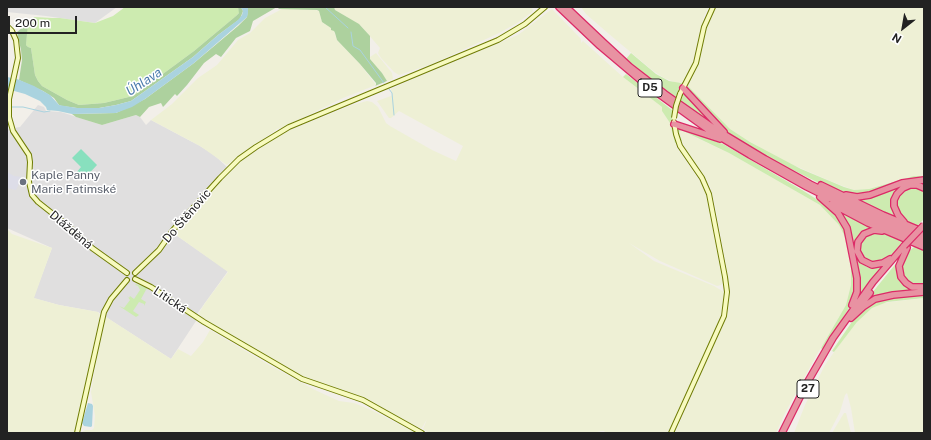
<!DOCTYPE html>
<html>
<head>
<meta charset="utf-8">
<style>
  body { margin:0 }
  #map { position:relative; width:931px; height:440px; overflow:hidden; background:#f2efe9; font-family:"Public Sans",sans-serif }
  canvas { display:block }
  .frame { position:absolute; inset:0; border:8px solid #222; pointer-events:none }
  .north { position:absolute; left:883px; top:8px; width:40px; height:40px; -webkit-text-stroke:3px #fff; paint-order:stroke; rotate:211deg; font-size:11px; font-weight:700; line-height:16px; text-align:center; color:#222 }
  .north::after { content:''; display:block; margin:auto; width:14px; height:18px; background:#222; clip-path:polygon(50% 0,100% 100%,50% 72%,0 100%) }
  .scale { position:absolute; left:8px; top:16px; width:69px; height:18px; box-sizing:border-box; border:2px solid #222; border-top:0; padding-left:5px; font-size:12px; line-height:14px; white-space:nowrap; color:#222; -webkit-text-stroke:3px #fff; paint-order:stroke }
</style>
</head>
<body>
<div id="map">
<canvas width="931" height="440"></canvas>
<div class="frame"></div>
<div class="north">N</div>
<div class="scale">200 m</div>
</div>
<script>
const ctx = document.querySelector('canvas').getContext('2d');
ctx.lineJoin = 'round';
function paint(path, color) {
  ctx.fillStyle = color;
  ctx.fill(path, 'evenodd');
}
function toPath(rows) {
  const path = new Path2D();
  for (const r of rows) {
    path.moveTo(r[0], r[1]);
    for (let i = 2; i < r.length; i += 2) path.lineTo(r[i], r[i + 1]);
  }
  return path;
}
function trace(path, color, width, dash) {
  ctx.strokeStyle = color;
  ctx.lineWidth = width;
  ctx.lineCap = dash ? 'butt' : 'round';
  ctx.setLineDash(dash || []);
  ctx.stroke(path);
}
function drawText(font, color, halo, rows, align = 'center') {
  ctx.font = font + ' "Public Sans",sans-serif';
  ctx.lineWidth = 3;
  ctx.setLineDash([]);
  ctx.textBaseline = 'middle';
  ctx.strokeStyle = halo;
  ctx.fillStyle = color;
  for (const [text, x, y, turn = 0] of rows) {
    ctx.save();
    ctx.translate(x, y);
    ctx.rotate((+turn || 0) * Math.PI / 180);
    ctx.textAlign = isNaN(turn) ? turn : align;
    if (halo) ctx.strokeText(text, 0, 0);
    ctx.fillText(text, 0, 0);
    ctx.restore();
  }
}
paint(toPath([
  [7,7,117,7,95,23,46,16,7,12],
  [38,105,44,107,46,111,61,112,102,125,136,115,140,117,146,125,151,120,200,146,212,153,227,167,170,231,228,271,197,314,196,321,171,359,98,312,59,305,33,298,52,248,7,228,7,129,20,127]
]), '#e0dfdf');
paint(toPath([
  [334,7,531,7,533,10,532,12,517,23,499,33,432,64,399,75,394,72,381,58,378,53,380,48,361,26,335,10],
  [581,7,709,7,704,16,692,64,683,82,677,83,664,78,652,70,609,34,586,14],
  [714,7,924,7,924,176,906,178,869,189,854,190,835,183,791,164,750,142,730,129,688,86,697,64,705,30],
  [282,9,312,9,319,11,322,22,332,28,334,31,337,40,360,64,376,85,343,98,282,128,277,129,227,165,200,146,151,120,172,104,198,78,217,65,238,40,250,33,265,18],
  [552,9,581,39,581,43,583,41,623,77,662,107,662,111,670,123,677,148,701,183,708,196,722,275,723,282,721,285,717,286,660,261,629,243,654,261,714,286,724,292,723,307,717,327,668,433,606,433,604,431,602,431,592,433,429,433,423,429,427,419,422,428,420,428,371,403,310,381,244,343,209,322,200,315,199,313,205,303,228,272,176,235,176,232,231,169,246,157,258,150,260,150,261,147,266,143,288,131,352,105,367,101,372,102,378,107,386,123,390,126,432,150,456,161,463,146,399,111,391,118,389,118,377,101,391,96,392,95,391,89,413,79,518,35],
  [376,53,392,73,393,79,387,81,386,81,382,73,370,59,370,57],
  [680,130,729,153,820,205,839,225,847,241,851,262,851,285,846,305,816,356,784,415,776,433,675,433,724,322,727,310,729,296,726,265,715,205,710,186,688,154,682,141,679,132],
  [7,229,12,234,52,248,34,298,59,305,98,312,100,315,75,433,7,433],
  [924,298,924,433,855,433,851,408,847,393,845,395,840,412,829,433,794,433,805,405,825,365,841,342,863,315,872,308,883,303],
  [106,317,171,359,178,349,191,356,203,342,210,330,269,365,315,390,339,401,354,403,371,410,416,433,81,433,85,430,92,430,94,428,95,416,91,392,98,352],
  [844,413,846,413,851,433,832,433]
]), '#eef0d5');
paint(toPath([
  [125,7,238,7,239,11,239,13,236,16,194,51,133,96,104,103,79,105,67,100,42,86,38,81,35,75,31,48,28,47,26,45,27,28,28,23,34,17,52,18,60,18,95,23,113,16],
  [631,53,656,74,669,81,681,83,683,82,687,75,688,76,682,86,681,86,681,89,676,99,626,59],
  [626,74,672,110,677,142,675,143,670,123,662,111,662,107,623,77],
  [691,77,692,77,688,86,730,129,750,142,801,169,844,187,854,190,869,189,914,176,924,176,924,179,864,195,847,194,825,186,763,155,727,133,687,88],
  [684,93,717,127,680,102,682,95],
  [677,127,723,144,802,190,829,207,835,212,844,226,853,264,855,291,849,308,823,350,821,348,846,305,851,285,851,262,847,241,839,225,820,205,729,153,681,130,679,132,682,141,679,142],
  [924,182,924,186,907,184,891,205,894,216,896,218,853,199,869,198,906,183],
  [911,187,915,188,917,187,924,190,924,219,916,227,906,222,896,209,896,201,903,190],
  [838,211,874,229,862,233,857,239,854,248,859,261,867,267,872,268,884,265,855,302,858,294,850,233],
  [881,232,902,241,901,244,889,258,880,264,864,261,859,251,860,248,858,246,865,234],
  [915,246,924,251,924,286,914,286,903,278,900,270,905,255],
  [898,261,896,270,899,279,908,288,917,290,863,304],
  [136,284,147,288,141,299,146,302,144,306,144,304,139,302,133,311,139,315,136,317,119,306,124,308,130,300,127,296,129,298,130,296,134,299,140,290,138,286,135,285],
  [924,294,924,298,887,302,872,308,857,322,834,352,832,351,856,316,871,303,882,298]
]), '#cdebb0');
paint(toPath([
  [238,7,241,7,243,11,240,19,218,35,193,57,131,101,116,105,99,108,77,108,62,106,59,105,54,98,43,91,19,80,22,60,21,50,17,32,28,23,26,45,28,47,31,48,35,75,38,81,42,86,67,100,79,105,104,103,133,96,194,51,236,16,239,13],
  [248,7,334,7,335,10,359,24,370,36,370,59,382,73,387,81,375,86,376,85,376,83,360,64,337,40,335,33,334,31,331,30,331,28,322,22,319,11,317,10,279,9,277,7,253,21,250,31,236,38,221,57,216,54,204,63,187,85,177,96,175,94,165,105,163,107,161,103,149,107,140,117,136,115,102,125,76,117,72,114,116,113,145,99,194,63,238,26,247,17]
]), '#add19e');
paint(toPath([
  [81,149,97,165,83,180,76,173,81,167,72,158]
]), '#88e0be');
paint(toPath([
  [7,172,14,176,22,177,16,190,7,188]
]), '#dddde8');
paint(toPath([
  [241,7,248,7,248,13,247,17,194,63,145,99,132,107,116,113,72,114,58,111,47,110,46,107,40,101,25,94,7,89,7,77,17,79,34,86,50,95,59,105,77,108,99,108,116,105,131,101,193,57,218,35,238,20,242,15,243,11],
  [88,403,92,404,93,406,92,426,91,427,84,426,82,423]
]), '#aad3df');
trace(toPath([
  [325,7,348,28],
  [351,32,353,46,360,50,384,83],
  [389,89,392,93,394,115],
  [12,107,23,107,44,112,50,111]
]), '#aad3df', 1);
const secondary = toPath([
  [7,26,12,31,16,40,18,58,9,99,9,117,13,131,29,155,30,162,29,182,32,195,38,202,67,225,92,248,127,273],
  [680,94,696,63,704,27,713,7],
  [135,273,159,250,173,230,220,178,239,159,256,147,289,127,498,40,525,24,545,7],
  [135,279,151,287,204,322,302,379,363,400,422,433],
  [77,433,104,312,111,299,127,280],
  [671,433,724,316,727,292,725,277,709,194,702,178,680,146,676,134,674,122]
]);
const highway = toPath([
  [559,7,600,46,645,84,710,131,750,155,807,187,865,216,924,242],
  [566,7,603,42,630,67,665,94,712,127,765,159,810,184,868,212,924,238],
  [683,88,724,132],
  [674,124,720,139],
  [821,185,883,215,924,232],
  [846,195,857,197,870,195,902,183,924,180],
  [820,197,838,213,847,228,857,278,857,292,852,305],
  [832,204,868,223,924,247],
  [904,222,898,215,894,206,894,200,897,194,903,188,910,185,917,185,924,188],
  [882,231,874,230,864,234,858,242,857,251,862,260,872,265,883,263,890,259],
  [907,248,899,266,901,277,906,283,912,287,924,287],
  [858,308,870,293],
  [851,318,863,307,875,299,893,295,924,292],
  [782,433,807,383,833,338,873,282,904,246]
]);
trace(secondary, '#707d05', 6);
trace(highway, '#dc2a67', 8);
trace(secondary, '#f7fabf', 4);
trace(highway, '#e892a2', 5.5);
const secondaryBridge = toPath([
  [674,118,676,106,680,94]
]);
const highwayBridge = toPath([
  [904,246,924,225]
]);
trace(secondaryBridge, '#707d05', 6, []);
trace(highwayBridge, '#dc2a67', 8, []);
trace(secondaryBridge, '#f7fabf', 4);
trace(highwayBridge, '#e892a2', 5.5);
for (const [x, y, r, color] of [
  [23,182,4,"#6b7280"]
]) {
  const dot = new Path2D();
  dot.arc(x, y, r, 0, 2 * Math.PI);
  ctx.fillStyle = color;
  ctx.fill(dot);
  trace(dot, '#fff', 1.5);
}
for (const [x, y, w] of [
  [650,88,24],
  [808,389,22]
]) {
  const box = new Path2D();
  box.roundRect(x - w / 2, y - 9, w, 18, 3);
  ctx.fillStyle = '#fff';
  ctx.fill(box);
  trace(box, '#222', 1);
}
drawText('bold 11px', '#222', null, [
  ["D5",650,88],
  ["27",808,389]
]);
drawText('12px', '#5b616d', '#fff', [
  ["Kaple Panny",31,175],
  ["Marie Fatimské",31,189]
], 'left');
drawText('12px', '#222', '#fff', [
  ["Do Štěnovic",187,216,-49],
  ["Dlážděná",71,230,40],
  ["Litická",170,300,34]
]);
drawText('italic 13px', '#4a7aab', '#fff', [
  ["Úhlava",144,82,-33]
]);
</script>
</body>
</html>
